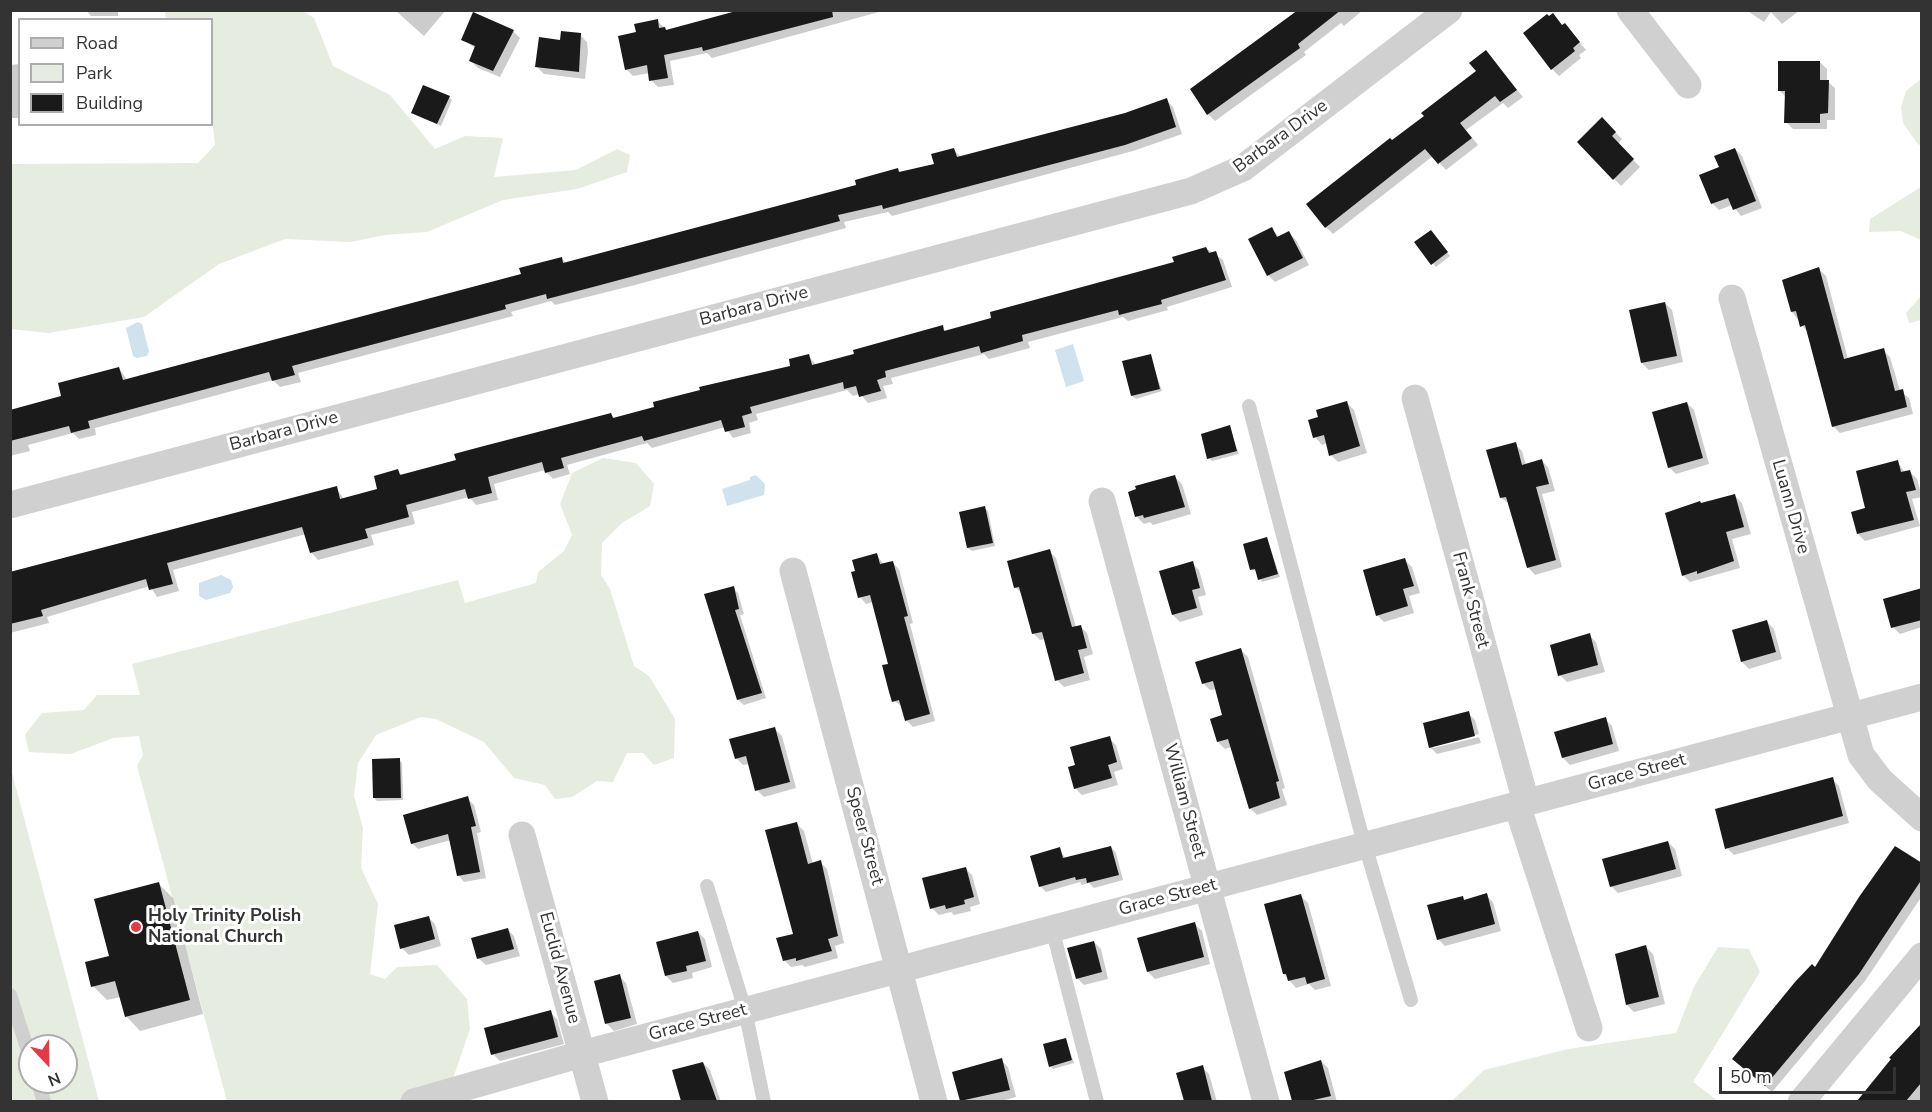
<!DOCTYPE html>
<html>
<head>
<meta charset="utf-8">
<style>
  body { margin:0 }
  #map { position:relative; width:1932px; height:1112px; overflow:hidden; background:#fff; font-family:"Nunito Sans",sans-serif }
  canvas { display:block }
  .frame { position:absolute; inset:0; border:12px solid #333; pointer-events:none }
  .legend { position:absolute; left:18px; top:18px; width:195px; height:108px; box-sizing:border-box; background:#fff; border:2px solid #adadad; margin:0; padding:8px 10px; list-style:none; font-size:18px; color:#333 }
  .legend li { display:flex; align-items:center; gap:12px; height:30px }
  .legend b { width:30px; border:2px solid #adadad }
  .north { position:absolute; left:18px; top:1034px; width:60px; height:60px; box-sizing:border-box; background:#fff; border:2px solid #adadad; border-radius:50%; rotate:158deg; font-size:16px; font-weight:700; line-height:24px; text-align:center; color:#333 }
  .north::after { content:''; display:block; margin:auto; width:21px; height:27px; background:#e63946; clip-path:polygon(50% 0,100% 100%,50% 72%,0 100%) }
  .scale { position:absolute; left:1719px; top:1067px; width:177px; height:27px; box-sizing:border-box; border:3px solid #333; border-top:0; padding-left:8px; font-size:18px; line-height:21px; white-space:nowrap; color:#333; -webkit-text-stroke:4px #fff; paint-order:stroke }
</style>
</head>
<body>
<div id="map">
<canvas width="1932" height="1112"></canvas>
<div class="frame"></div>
<ul class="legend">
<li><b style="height:8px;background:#d0d0d0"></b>Road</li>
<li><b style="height:16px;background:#e6ecdf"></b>Park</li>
<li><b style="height:16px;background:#1a1a1a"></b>Building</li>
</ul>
<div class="north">N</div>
<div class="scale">50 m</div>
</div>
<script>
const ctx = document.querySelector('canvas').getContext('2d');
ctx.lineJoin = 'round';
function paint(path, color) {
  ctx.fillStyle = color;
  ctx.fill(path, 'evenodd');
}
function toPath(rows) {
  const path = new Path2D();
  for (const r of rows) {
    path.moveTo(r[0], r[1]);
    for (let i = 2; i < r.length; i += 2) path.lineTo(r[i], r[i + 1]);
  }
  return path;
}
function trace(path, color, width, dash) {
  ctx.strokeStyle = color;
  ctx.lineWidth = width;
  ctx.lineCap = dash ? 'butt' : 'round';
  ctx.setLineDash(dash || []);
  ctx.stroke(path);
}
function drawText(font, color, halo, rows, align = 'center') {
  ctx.font = font + ' "Nunito Sans",sans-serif';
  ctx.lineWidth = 6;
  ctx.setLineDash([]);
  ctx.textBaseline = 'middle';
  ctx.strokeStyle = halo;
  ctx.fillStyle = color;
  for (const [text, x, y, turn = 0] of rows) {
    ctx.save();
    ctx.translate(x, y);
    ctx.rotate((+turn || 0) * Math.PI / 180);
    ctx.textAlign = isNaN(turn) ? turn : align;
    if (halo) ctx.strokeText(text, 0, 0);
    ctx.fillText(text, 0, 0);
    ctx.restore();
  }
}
paint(toPath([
  [165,11,303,11,314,18,333,66,390,95,435,149,465,136,503,138,494,177,576,170,617,149,630,155,627,172,577,189,503,200,427,232,385,235,351,242,285,239,219,264,144,317,48,333,11,329,11,164,198,163,215,145,212,117,212,20,166,19],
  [1921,79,1921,146,1917,143,1903,123,1901,107,1906,91],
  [1921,187,1921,240,1901,231,1869,232,1870,219],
  [1921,296,1921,320,1909,323,1906,313],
  [603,458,636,463,654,484,650,506,622,523,602,543,601,575,610,589,634,666,649,676,675,719,674,758,654,765,643,753,627,753,613,782,597,781,572,797,555,799,545,785,514,778,484,742,436,719,421,717,376,735,358,763,354,796,363,828,361,868,378,904,370,974,385,979,397,967,437,965,467,999,470,1029,449,1090,409,1101,227,1101,137,766,143,755,139,736,113,738,71,754,29,752,25,735,42,713,84,710,97,695,140,695,132,664,458,580,465,603,536,583,538,572,564,551,572,535,560,504,572,473],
  [11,769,99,1101,11,1101],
  [30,1046,66,1046,66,1082,30,1082],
  [1718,947,1749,949,1760,972,1693,1082,1718,1101,1452,1101,1484,1070,1568,1049,1676,1033,1694,987]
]), '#e6ecdf');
paint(toPath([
  [138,322,142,324,149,351,147,356,137,358,133,356,126,328],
  [1073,344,1084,381,1066,387,1055,350],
  [756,475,765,484,764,495,727,506,722,489,750,480,750,477],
  [221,575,231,580,233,587,230,593,206,600,199,596,199,583]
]), '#cfe2ee');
paint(toPath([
  [86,10,118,10,118,16,91,16],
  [399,10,446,10,424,36,397,12],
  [744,10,886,10,712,58,707,53,670,61,674,85,658,87,651,80,650,73,633,76,626,69,637,34,657,21,668,31],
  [1301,10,1363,10,1344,26,1341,23,1304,52,1306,55,1215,121,1208,114],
  [1746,10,1800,10,1782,24,1771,12,1764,22],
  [1565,25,1586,50,1579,55,1581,58,1559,76,1552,69],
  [513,31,520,38,500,77,478,68,471,61,476,49,463,39],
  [580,35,587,42,588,51,585,79,544,74,537,67,562,42],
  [1486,52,1523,97,1508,108,1503,103,1466,130,1478,145,1446,170,1433,156,1333,234,1326,227,1393,142,1478,72],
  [1820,62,1827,69,1827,81,1835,88,1835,120,1827,120,1827,129,1793,129,1786,122,1786,97,1779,90],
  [20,64,20,118,10,118,10,65],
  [449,97,452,100,441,126,413,113],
  [1166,100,1173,107,1182,134,1133,151,892,216,888,212,844,222,846,228,635,285,555,305,551,301,511,312,513,316,298,373,301,382,280,387,273,380,95,428,96,435,79,439,73,433,28,445,30,451,10,456,10,412,63,398,119,368,127,380,523,275,561,258,566,263,858,186,898,170,901,173,936,165,954,150,961,157,1125,115],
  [1602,119,1622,139,1618,144,1640,167,1621,186,1579,142],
  [1735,149,1742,156,1762,208,1741,216,1732,205,1719,210,1712,203,1721,168],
  [1271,228,1280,238,1289,233,1296,240,1309,265,1275,282,1268,275],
  [1434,235,1450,256,1436,267,1416,243],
  [1206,248,1223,260,1232,287,1167,307,1168,310,1128,321,1123,317,1028,342,1030,348,989,359,984,354,891,378,893,384,883,386,887,398,868,403,860,394,853,396,847,390,756,414,758,420,749,423,751,433,733,438,725,427,652,448,647,443,567,465,570,474,553,479,545,470,494,484,498,500,476,505,469,497,412,512,415,524,371,535,374,545,318,560,311,552,306,534,173,570,179,591,157,597,150,586,47,617,49,623,10,633,10,572,336,488,344,499,379,490,398,471,403,476,611,414,615,419,792,367,808,355,816,365,942,327,947,332,1176,263],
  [1819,269,1826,276,1848,359,1883,350,1890,357,1900,391,1909,398,1913,414,1840,433,1833,426,1808,333,1792,312],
  [1665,303,1672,310,1683,362,1649,370,1642,363],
  [1150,355,1162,391,1136,399,1132,396],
  [1347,403,1354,410,1367,453,1338,462,1331,455,1327,443,1322,445,1315,437,1320,418],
  [1687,403,1694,410,1709,464,1676,474,1669,467],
  [1229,427,1239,454,1212,461,1209,458],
  [1515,444,1522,451,1526,465,1541,460,1548,467,1555,491,1542,494,1562,567,1535,575,1528,567,1510,504,1501,498],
  [1897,461,1905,473,1910,472,1917,479,1922,497,1912,499,1920,526,1865,541,1858,534,1867,509],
  [1175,477,1182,484,1191,514,1153,525,1150,522,1144,524,1137,517,1130,493],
  [1735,496,1742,503,1751,534,1732,539,1740,568,1690,582,1683,575,1702,505],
  [985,508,988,511,995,546,972,551,968,548,961,513],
  [1267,538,1280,577,1262,582,1257,572,1251,569],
  [1049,551,1056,558,1076,627,1080,626,1087,633,1093,654,1084,657,1090,680,1064,687,1057,680,1046,639,1040,640,1033,633,1023,595,1015,587],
  [877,555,884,565,893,563,899,569,913,623,910,624,935,721,913,727,907,721,903,707,894,701,890,665,873,602,866,604,860,597],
  [1405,560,1412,567,1420,593,1409,596,1414,613,1384,622,1377,615],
  [1192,563,1199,570,1206,595,1198,597,1203,615,1180,622,1173,615],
  [733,588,738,593,744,614,740,615,766,698,744,705,738,700,706,595],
  [1922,590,1922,627,1900,634,1893,627],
  [1767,622,1774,629,1782,659,1749,669,1742,662],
  [1589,635,1596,642,1605,672,1567,682,1560,675],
  [1241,650,1248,657,1285,788,1282,789,1287,805,1257,815,1250,808,1232,747,1225,749,1218,742,1224,716,1217,689,1210,690,1203,683],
  [1468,713,1475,720,1479,734,1433,745,1433,748,1479,737,1481,743,1437,754,1430,747],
  [1605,719,1612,726,1619,751,1570,765,1563,758,1556,733],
  [775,729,782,736,796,788,764,797,757,790,750,764,743,765,736,758],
  [1109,738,1116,745,1123,769,1114,772,1118,785,1082,795,1075,788,1077,766],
  [399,760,402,763,403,800,377,801,374,798],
  [1832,779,1839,786,1849,823,1734,855,1727,848],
  [467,798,474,805,481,832,477,833,486,878,464,882,458,875,451,840,418,849,412,843],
  [797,824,804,831,813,864,820,862,827,869,844,943,835,946,838,958,805,967,802,965,791,967,784,960,795,935],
  [1668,842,1675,849,1682,876,1618,893,1611,886],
  [1111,847,1116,853,1123,880,1094,888,1089,883,1082,885,1080,882,1046,892,1040,886,1059,849,1066,859],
  [1922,865,1922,896,1865,981,1772,1092,1741,1066,1816,969],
  [965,868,972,875,980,904,970,907,971,911,954,915,951,912,939,915,932,908],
  [159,884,173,898,203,1014,140,1031,126,1016,121,997,107,1000,93,986],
  [1486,895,1493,902,1501,931,1445,946,1438,939,1462,898,1465,901],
  [1301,896,1308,903,1331,986,1315,990,1309,984,1296,988,1284,974],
  [428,917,435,924,441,946,409,955,402,948],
  [1195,924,1202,931,1210,964,1155,979,1148,972],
  [507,929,514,936,520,956,486,965,478,958],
  [698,932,705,939,712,967,692,973,693,978,673,983,666,976],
  [1094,942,1101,949,1108,979,1084,985,1077,978],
  [1646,947,1653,954,1665,1004,1634,1012,1627,1005],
  [619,976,626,983,637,1024,614,1031,607,1024],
  [550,1012,557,1019,564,1044,500,1061,493,1054],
  [1922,1022,1922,1099,1920,1102,1857,1102],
  [1066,1040,1074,1063,1053,1069,1050,1066],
  [1001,1060,1008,1067,1016,1097,998,1102,962,1102,954,1073],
  [1321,1061,1328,1068,1337,1102,1293,1102,1285,1073],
  [703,1063,710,1070,721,1102,682,1102,674,1071],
  [1202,1067,1209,1074,1217,1102,1186,1102,1178,1074]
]), '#0003');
paint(toPath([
  [740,10,832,10,833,17,703,51,702,47,664,55,668,78,649,81,647,65,625,70,618,36,636,32,634,24,658,19,659,28,665,27,666,30],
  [1298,10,1341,10,1298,44,1300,48,1207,115,1190,89],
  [473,12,514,30,493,71,469,61,475,46,461,40],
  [1553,13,1562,25,1565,23,1580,42,1573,48,1575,51,1551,70,1523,33,1547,14,1549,16],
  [561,31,581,33,579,72,535,67,539,37,560,40],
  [1486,50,1517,90,1500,102,1495,96,1460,123,1472,138,1438,164,1425,149,1325,228,1306,204,1390,138,1392,140,1424,116,1421,113,1476,71,1469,63],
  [1778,61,1820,61,1820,80,1829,80,1828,113,1820,114,1820,123,1784,123,1785,91,1778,91],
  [423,85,450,96,437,124,411,113],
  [1167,98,1176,127,1125,145,883,209,882,205,838,215,840,221,593,287,547,299,546,294,505,305,506,309,292,366,295,375,272,381,269,372,88,421,90,428,71,433,69,426,10,441,10,410,61,396,58,383,119,367,123,380,175,366,521,274,519,268,562,257,563,263,856,185,855,180,898,168,899,172,934,164,931,154,954,148,957,157,1125,113],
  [1602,117,1616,132,1612,136,1634,159,1613,180,1577,142],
  [1735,148,1756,201,1733,210,1728,198,1711,204,1699,175,1719,167,1714,156],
  [1272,227,1277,237,1289,231,1303,258,1267,276,1248,239],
  [1431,230,1448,252,1431,265,1414,242],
  [1206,247,1209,253,1216,251,1226,280,1161,300,1162,304,1119,315,1118,310,1022,335,1023,341,981,353,979,346,885,371,886,377,877,380,881,391,859,397,856,386,844,389,843,382,750,407,752,413,742,416,745,427,725,432,721,420,644,441,642,436,561,458,564,468,545,473,542,462,488,477,492,493,468,499,465,489,406,505,409,517,365,529,368,538,310,553,302,527,167,563,173,584,149,590,146,579,41,610,43,616,10,624,10,572,337,486,340,499,377,489,374,476,398,469,400,475,456,460,454,454,480,447,611,413,613,418,654,407,653,402,700,390,699,387,790,366,789,359,809,354,812,365,854,354,853,350,943,325,944,331,991,318,990,312,1174,262,1172,257],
  [1819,267,1844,359,1884,348,1895,391,1903,389,1907,407,1832,427,1805,325,1800,327,1796,311,1791,312,1782,280],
  [1665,302,1677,356,1641,363,1629,310],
  [1151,354,1160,389,1131,396,1122,361],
  [1347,401,1360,446,1329,456,1324,435,1313,438,1308,420,1318,417,1316,410],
  [1687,402,1703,458,1668,468,1652,412],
  [1230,425,1237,451,1207,459,1201,434],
  [1516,442,1522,465,1542,459,1549,484,1536,487,1556,560,1527,568,1506,497,1500,498,1486,450],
  [1898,460,1901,472,1910,470,1916,490,1906,492,1914,520,1857,534,1851,512,1865,508,1856,471],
  [1175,475,1185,507,1144,518,1143,515,1135,517,1128,492,1136,489,1135,486],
  [1735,494,1744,527,1726,532,1734,561,1697,574,1697,571,1682,576,1665,513,1700,501,1701,503],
  [985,506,993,543,967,548,959,512],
  [1267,537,1278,574,1258,580,1255,569,1250,570,1243,544],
  [1050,549,1072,627,1081,625,1087,648,1078,650,1084,673,1055,681,1042,632,1032,634,1019,587,1014,588,1007,561],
  [877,553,880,564,893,561,908,616,904,617,930,714,905,721,899,700,892,702,889,692,882,665,888,664,870,595,858,598,851,572,855,571,852,560],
  [1405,558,1414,586,1403,589,1408,606,1376,616,1363,570],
  [1193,561,1200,588,1192,590,1197,608,1172,615,1159,571],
  [734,586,739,609,735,610,762,693,737,700,704,594],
  [1922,588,1922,620,1891,628,1883,599],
  [1767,620,1776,652,1741,662,1732,630],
  [1590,633,1598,665,1558,676,1550,645],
  [1241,648,1279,781,1276,782,1280,798,1249,809,1228,739,1217,742,1210,719,1222,715,1213,681,1202,684,1195,662],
  [1469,711,1475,736,1429,748,1423,723],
  [1606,717,1613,744,1562,758,1554,732],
  [775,727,790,782,755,791,746,756,735,759,729,739],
  [1110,736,1117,762,1108,765,1112,778,1074,789,1068,767,1075,765,1070,747],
  [400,758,401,798,373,798,372,759],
  [1833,777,1843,816,1725,849,1715,809],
  [468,796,476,826,471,827,480,872,457,876,448,834,411,844,403,815],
  [797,822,808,864,821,860,838,936,828,939,832,951,796,961,796,958,783,961,776,938,793,934,765,830],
  [1668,841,1676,869,1610,887,1602,859],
  [1111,846,1119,875,1087,883,1086,878,1076,880,1075,877,1039,887,1030,856,1060,847,1063,858],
  [1895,846,1922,863,1922,879,1859,974,1765,1086,1732,1059,1795,982,1812,964,1815,967,1859,897],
  [966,867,974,897,964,900,965,904,946,909,945,905,930,909,922,878],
  [159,882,190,1000,125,1017,115,981,91,987,85,962,109,956,94,899],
  [1487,893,1495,924,1437,940,1427,905,1463,896,1464,900],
  [1301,894,1325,979,1307,984,1305,977,1288,981,1286,974,1283,974,1264,904],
  [429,916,435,939,400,949,394,925],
  [1195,922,1204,957,1147,972,1137,938],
  [508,928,514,949,477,959,471,938],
  [698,931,706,961,686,966,687,971,665,976,656,942],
  [1094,941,1102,972,1076,979,1067,948],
  [1646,945,1659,997,1626,1005,1615,954],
  [620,974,631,1018,605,1024,594,981],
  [551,1010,558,1037,491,1055,484,1028],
  [1922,1023,1921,1083,1906,1101,1857,1101,1891,1059,1889,1058],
  [1066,1038,1072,1060,1049,1067,1043,1044],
  [1002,1058,1010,1090,960,1101,952,1072],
  [1321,1060,1331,1096,1309,1101,1292,1101,1284,1072],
  [703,1062,717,1101,681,1101,672,1070],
  [1203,1065,1212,1101,1184,1101,1176,1073]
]), '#1a1a1a');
trace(toPath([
  [1249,406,1359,825,1411,1000],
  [707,886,745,1010,764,1102],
  [1052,928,1097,1102],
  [10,995,30,1057],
  [38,1082,44,1102]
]), '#d0d0d0', 14);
trace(toPath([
  [1630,10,1688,85],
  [1732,298,1861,755,1880,780,1922,818],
  [1415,398,1526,802],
  [1102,501,1266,1102],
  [10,505,1191,191,1243,168,1449,10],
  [793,571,934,1102],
  [1517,805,1589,1028],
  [522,835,595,1102],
  [414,1102,582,1054,1922,697],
  [1801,1102,1922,956]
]), '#d0d0d0', 27);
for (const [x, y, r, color] of [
  [136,927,6,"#e63946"]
]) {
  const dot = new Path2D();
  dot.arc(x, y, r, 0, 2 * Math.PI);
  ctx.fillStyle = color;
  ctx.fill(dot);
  trace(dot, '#fff', 2);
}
drawText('18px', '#333', '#fff', [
  ["Barbara Drive",1281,137,-36],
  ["Barbara Drive",754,307,-15],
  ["Barbara Drive",284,432,-15],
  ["Luann Drive",1790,507,74],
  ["Frank Street",1470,600,75],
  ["Grace Street",1637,773,-15],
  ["William Street",1184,801,75],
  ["Speer Street",864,836,75],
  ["Grace Street",1168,898,-15],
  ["Euclid Avenue",559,968,75],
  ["Grace Street",698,1023,-15]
]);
drawText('bold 18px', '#333', '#fff', [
  ["Holy Trinity Polish",148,917],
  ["National Church",148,938]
], 'left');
</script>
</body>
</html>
